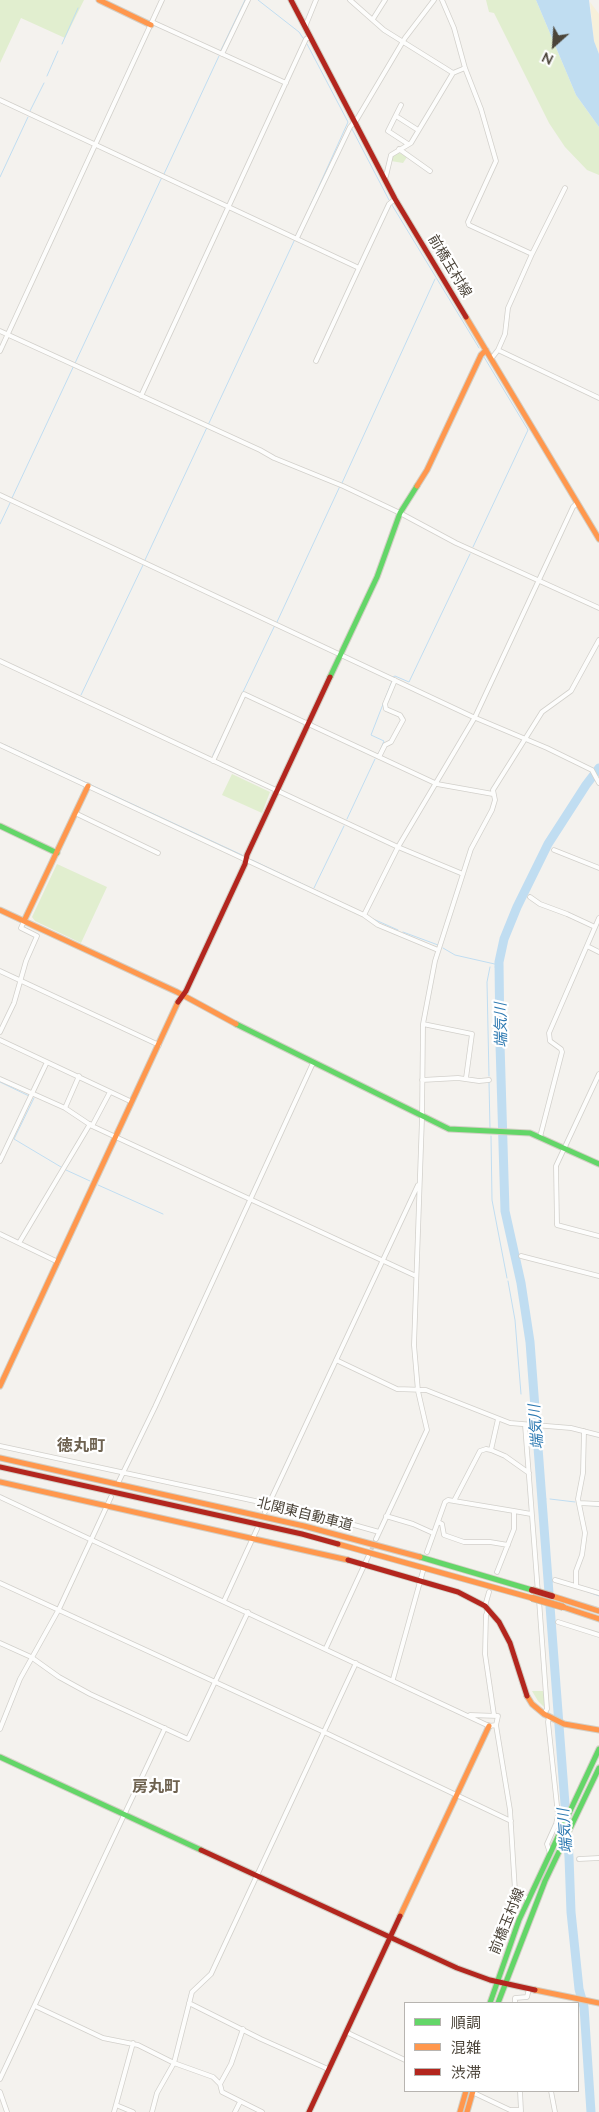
<!DOCTYPE html>
<html>
<head>
<meta charset="utf-8">
<style>
  body { margin:0 }
  #map { position:relative; width:599px; height:2112px; overflow:hidden; background:#f4f2ee; font-family:Lato,"Noto Sans JP",sans-serif }
  canvas { display:block }
  .legend { position:absolute; left:404px; top:2002px; width:175px; height:90px; box-sizing:border-box; background:#fff; border:1px solid #b7b4b0; margin:0; padding:6px 9px; list-style:none; font-size:15px; color:#4b4439 }
  .legend li { display:flex; align-items:center; gap:10px; height:25px }
  .legend b { width:25px; border:1px solid #b7b4b0 }
  .north { position:absolute; left:529px; top:20px; width:50px; height:50px; -webkit-text-stroke:4px #fff; paint-order:stroke; rotate:206deg; font-size:14px; font-weight:700; line-height:20px; text-align:center; color:#4b4439 }
  .north::after { content:''; display:block; margin:auto; width:18px; height:22px; background:#4b4439; clip-path:polygon(50% 0,100% 100%,50% 72%,0 100%) }
</style>
</head>
<body>
<div id="map">
<canvas width="599" height="2112"></canvas>
<ul class="legend">
<li><b style="height:6px;background:#63d668"></b>順調</li>
<li><b style="height:6px;background:#ff974d"></b>混雑</li>
<li><b style="height:6px;background:#b3261e"></b>渋滞</li>
</ul>
<div class="north">N</div>
</div>
<script>
const ctx = document.querySelector('canvas').getContext('2d');
ctx.lineJoin = 'round';
function paint(path, color) {
  ctx.fillStyle = color;
  ctx.fill(path, 'evenodd');
}
function toPath(rows) {
  const path = new Path2D();
  for (const r of rows) {
    path.moveTo(r[0], r[1]);
    for (let i = 2; i < r.length; i += 2) path.lineTo(r[i], r[i + 1]);
  }
  return path;
}
function trace(path, color, width, dash) {
  ctx.strokeStyle = color;
  ctx.lineWidth = width;
  ctx.lineCap = dash ? 'butt' : 'round';
  ctx.setLineDash(dash || []);
  ctx.stroke(path);
}
function drawText(font, color, halo, rows, align = 'center') {
  ctx.font = font + ' Lato,"Noto Sans JP",sans-serif';
  ctx.lineWidth = 4.5;
  ctx.setLineDash([]);
  ctx.textBaseline = 'middle';
  ctx.strokeStyle = halo;
  ctx.fillStyle = color;
  for (const [text, x, y, turn = 0] of rows) {
    ctx.save();
    ctx.translate(x, y);
    ctx.rotate((+turn || 0) * Math.PI / 180);
    ctx.textAlign = isNaN(turn) ? turn : align;
    if (halo) ctx.strokeText(text, 0, 0);
    ctx.fillText(text, 0, 0);
    ctx.restore();
  }
}
paint(toPath([
  [0,0,84,0,65,38,21,18,0,63],
  [486,0,536,0,576,95,599,127,599,175,587,170,565,147,549,123,494,13,489,12],
  [398,152,407,157,403,163,391,161,393,155],
  [232,774,270,792,262,813,222,795],
  [57,864,107,887,81,943,35,921,32,917],
  [532,1691,544,1691,545,1708,538,1701]
]), '#e1eecf');
paint(toPath([
  [590,2,599,14,599,54,594,41]
]), '#f7f0da');
paint(toPath([
  [536,0,589,0,594,41,599,54,599,127,576,95]
]), '#c0ddf1');
trace(toPath([
  [258,0,299,32,303,38],
  [62,44,78,8],
  [307,44,348,122,310,206],
  [221,50,245,0],
  [47,76,58,51],
  [30,111,44,83],
  [352,129,389,200],
  [164,174,219,56],
  [0,177,28,117],
  [392,205,479,348],
  [342,483,435,279],
  [12,498,162,177],
  [0,524,10,503],
  [473,547,528,430,484,357],
  [145,560,295,239],
  [277,622,340,486],
  [393,677,395,676,409,682,470,554],
  [242,694,275,625],
  [81,695,143,565],
  [5,745,242,855],
  [379,753,384,741,371,735,392,681],
  [213,755,227,727],
  [347,819,375,759],
  [252,860,353,908],
  [314,888,344,826],
  [371,918,398,930],
  [403,932,438,945],
  [443,948,455,955,499,965],
  [495,967,499,967],
  [489,1076,487,982,490,967],
  [0,1082,29,1096],
  [489,1082,490,1128],
  [34,1098,14,1139,61,1167],
  [491,1136,492,1200,507,1278],
  [66,1170,90,1181],
  [98,1185,163,1214],
  [508,1281,515,1320,521,1394],
  [541,1499,546,1499],
  [550,1499,575,1502],
  [582,1505,599,1506],
  [548,1581,553,1582],
  [588,1592,599,1596]
]), '#c0ddf1', 1);
trace(toPath([
  [591,2112,584,2007,579,1989,571,1912,569,1857,530,1342,521,1283,505,1211,500,1044,499,962,504,939,517,907,548,844,586,785,599,768]
]), '#c0ddf1', 9);
trace(toPath([
  [369,1555,376,1539]
]), '#d2cfca', 4, [4, 2]);
const street = toPath([
  [350,0,384,30,453,73],
  [442,0,454,28,465,68,481,109,496,161,468,222,469,225,532,254,508,308,505,334,498,350,491,359],
  [373,19,385,0],
  [152,22,286,83],
  [305,27,316,0],
  [222,54,248,0],
  [0,100,359,268,389,204,395,199],
  [401,105,388,131,408,144],
  [396,116,418,130],
  [399,149,430,171],
  [384,178,386,176,391,155,411,143,453,73,465,68],
  [297,238,350,127,357,119,405,38,434,0],
  [532,254,565,188],
  [0,331,260,450,274,458,343,486,400,513,456,543,599,608],
  [498,350,599,398],
  [0,351,162,0],
  [316,361,359,268],
  [141,396,306,39,310,37],
  [0,495,471,716,547,748,592,770,599,783],
  [0,661,398,847,463,874],
  [0,745,364,915,378,925,438,950],
  [379,757,385,745,391,742,403,720,400,715,386,709,385,704,395,680],
  [213,761,244,694,437,784,493,794],
  [75,813,158,853],
  [554,850,599,868],
  [530,897,540,904,567,914,595,927],
  [364,915,398,847,475,717,573,507,577,503],
  [587,946,599,952],
  [0,971,159,1045],
  [423,1024,472,1034,466,1078],
  [0,1032,14,1003,26,961,37,936,21,928,24,921],
  [0,1040,132,1102],
  [599,1074,556,1166,557,1225,599,1236],
  [0,1079,65,1108,92,1126,416,1276],
  [422,1080,458,1078,479,1081,489,1080],
  [65,1108,79,1076],
  [92,1126,110,1092],
  [540,1137,562,1052,561,1049,550,1041,549,1033,599,918],
  [0,1161,47,1062],
  [0,1234,58,1262],
  [19,1243,90,1124],
  [521,1256,599,1276],
  [336,1360,397,1389,426,1390,510,1423,571,1428,599,1435],
  [525,1425,538,1593],
  [0,1446,269,1504,347,1523,379,1532],
  [491,1450,505,1456,529,1473],
  [119,1481,155,1407,313,1063],
  [0,1497,489,1726,496,1725],
  [454,1501,480,1451,486,1449,491,1450,498,1419],
  [579,1503,599,1504],
  [514,1511,531,1514],
  [265,1512,418,1185],
  [386,1516,413,1524,433,1533],
  [438,1522,442,1524,444,1535,464,1542,490,1542,508,1545],
  [376,1539,427,1430,418,1391,414,1345,422,1118,423,1024,435,961,471,849,492,810,495,800,493,790,542,712,571,691,599,640],
  [427,1552,445,1502,448,1500,514,1511,514,1529,497,1572],
  [555,1580,599,1593],
  [0,1583,324,1732,511,1821],
  [576,1586,576,1571,582,1555,585,1533,578,1499,583,1473,584,1431],
  [539,1600,547,1709,544,1714],
  [224,1601,257,1529],
  [485,1606,489,1592],
  [488,1610,486,1615,485,1654,494,1715],
  [558,1622,599,1635],
  [0,1643,31,1657,59,1677,90,1694,188,1739,248,1612],
  [326,1648,368,1557],
  [393,1679,423,1571],
  [470,1715,498,1716,496,1725,510,1810,515,1891,528,1899],
  [549,1717,548,1722,558,1815,556,1824,547,1844,550,1853],
  [0,1729,20,1679,59,1609,111,1497],
  [579,1859,599,1858],
  [189,2003,261,2039,328,2069],
  [515,2003,515,1998,527,1997,529,1989],
  [35,2006,103,2038,138,2045,174,2063,213,2077,220,2084,222,2092,262,2112],
  [346,2032,405,2060],
  [0,2079,165,1728],
  [220,2084,231,2064,243,2029],
  [520,2091,521,2111],
  [551,2091,555,2112],
  [0,2092,7,2112],
  [472,2092,510,2110,521,2110],
  [116,2105,133,2112],
  [114,2112,133,2043],
  [152,2112,157,2093,174,2063,192,1992,211,1974,356,1663],
  [235,2112,240,2102]
]);
const fast = toPath([
  [330,677,377,577,400,513,417,486],
  [0,826,57,853],
  [236,1024,449,1129,530,1133,599,1164],
  [420,1557,532,1590],
  [0,1757,201,1850],
  [490,2003,519,1920,599,1749],
  [498,2003,545,1881,599,1768]
]);
const slow = toPath([
  [99,0,151,25],
  [466,317,599,539],
  [417,486,427,470,481,355,486,350],
  [0,910,177,992,236,1024],
  [24,921,88,786],
  [0,1386,178,1002],
  [0,1458,304,1526,420,1557],
  [0,1482,348,1560],
  [338,1544,532,1598],
  [552,1596,599,1611],
  [563,1607,599,1619],
  [527,1696,532,1704,544,1714,564,1724,599,1730],
  [400,1916,489,1726],
  [535,1990,599,2003],
  [460,2112,466,2091],
  [467,2112,473,2091]
]);
const jam = toPath([
  [291,0,395,199,466,317],
  [178,1002,186,991,245,864,247,855,330,677],
  [0,1467,302,1534,338,1544],
  [348,1560,458,1592,485,1606,499,1622,510,1643,527,1696],
  [201,1850,457,1968,490,1980,535,1990],
  [309,2112,400,1916]
]);
trace(street, '#d2d0cb', 5.5);
trace(fast, '#d3cfc5', 7);
trace(slow, '#d3cfc5', 7);
trace(jam, '#d3cfc5', 7);
trace(street, '#fdfdfc', 4);
trace(fast, '#63d668', 5);
trace(slow, '#ff974d', 5);
trace(jam, '#b3261e', 5);
const slowBridge = toPath([
  [532,1598,563,1607]
]);
const jamBridge = toPath([
  [532,1590,552,1596]
]);
trace(slowBridge, '#ccbfa9', 8, []);
trace(jamBridge, '#ccbfa9', 8, []);
trace(slowBridge, '#ff974d', 6);
trace(jamBridge, '#b3261e', 6);
drawText('14px', '#4b4439', '#fff', [
  ["前橋玉村線",450,266,59],
  ["北関東自動車道",305,1514,14],
  ["前橋玉村線",507,1921,-68]
]);
drawText('italic 15px', '#2e7ab2', '#fff', [
  ["端気川",501,1025,-91],
  ["端気川",536,1427,-94],
  ["端気川",565,1831,-94]
]);
drawText('bold 16px', '#6e6250', '#fff', [
  ["徳丸町",81,1446],
  ["房丸町",156,1787]
]);
</script>
</body>
</html>
